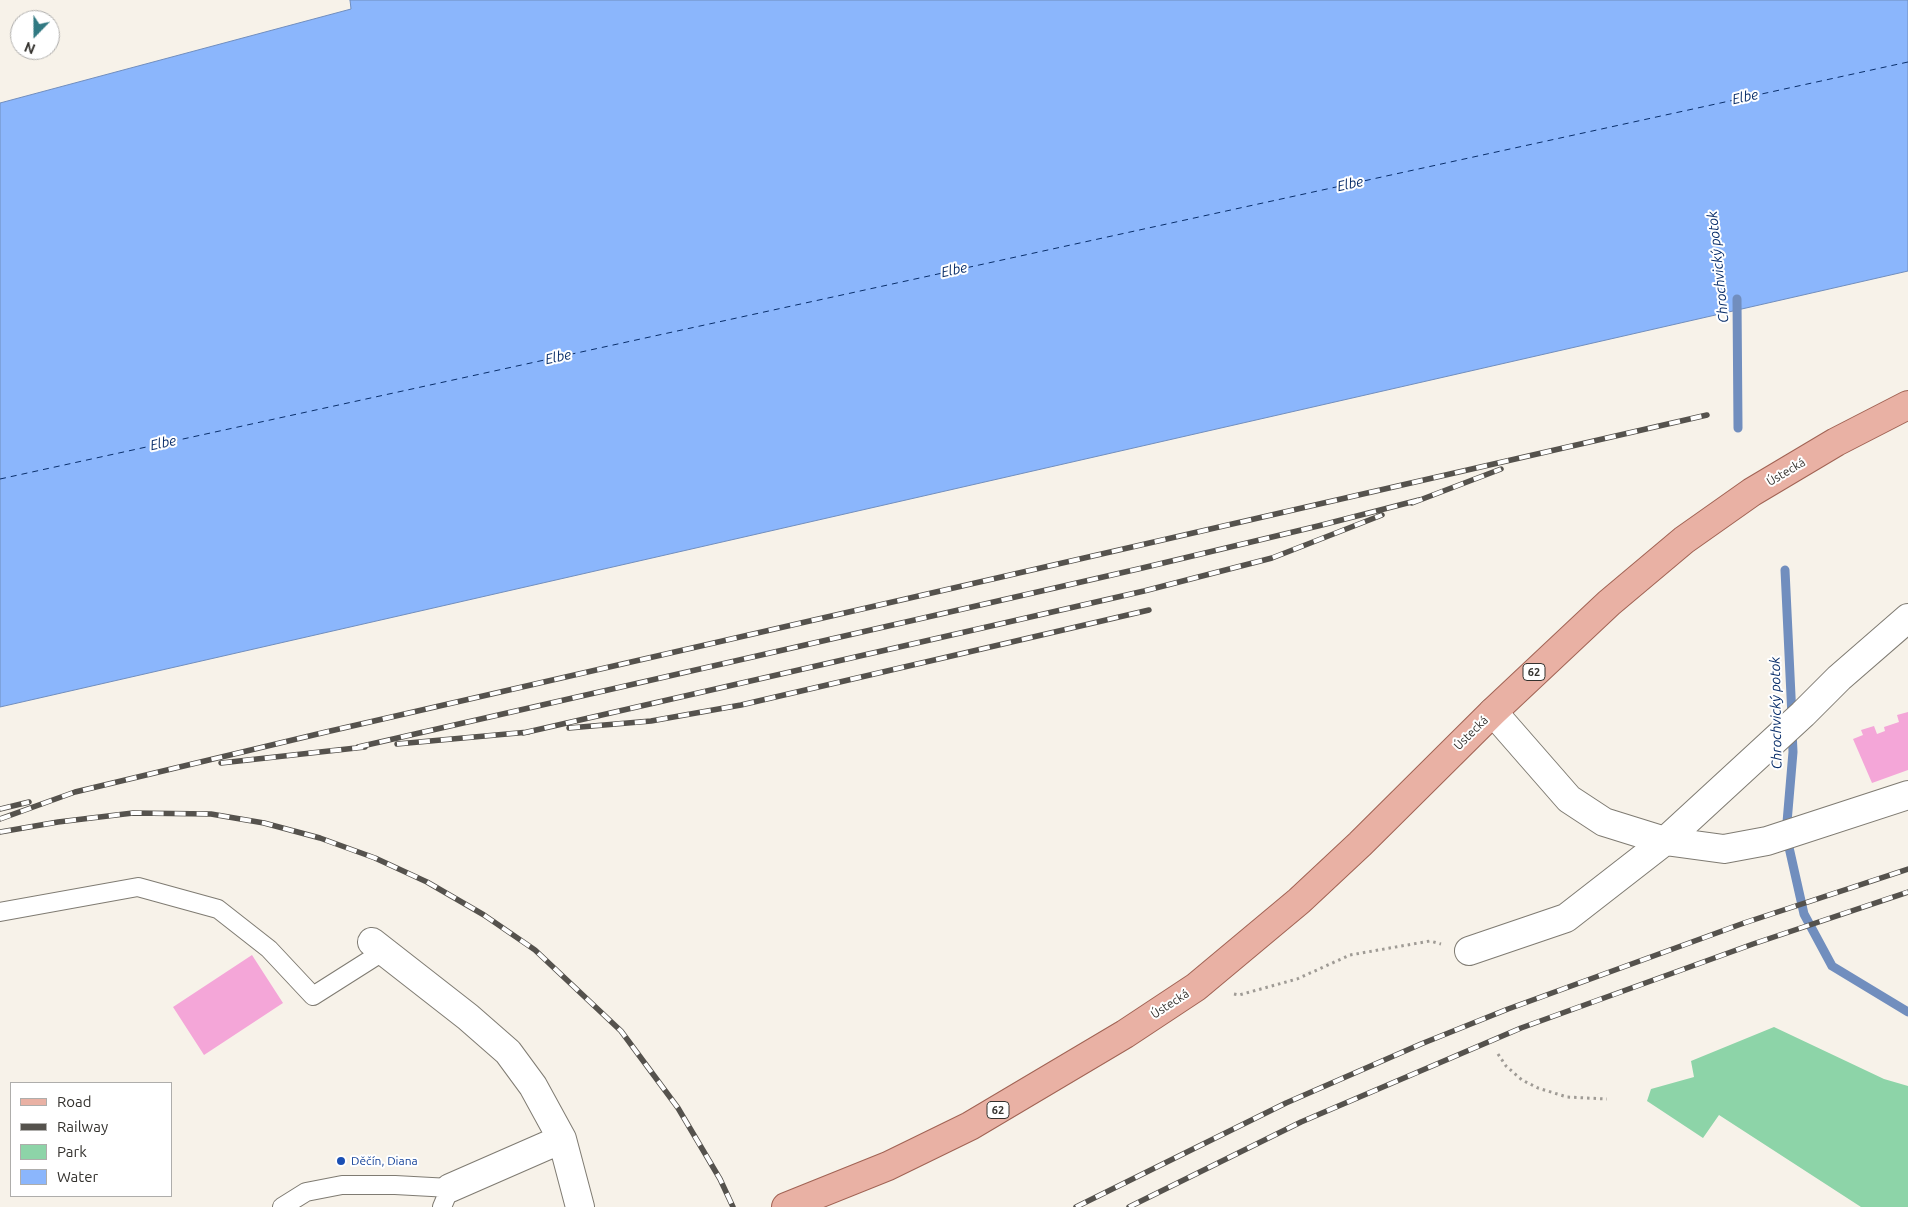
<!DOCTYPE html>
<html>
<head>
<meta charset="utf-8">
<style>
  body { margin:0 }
  #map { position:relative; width:1908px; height:1207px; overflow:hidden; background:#f7f2e9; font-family:Ubuntu,sans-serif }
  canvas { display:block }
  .legend { position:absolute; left:10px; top:1082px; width:162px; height:115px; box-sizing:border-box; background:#fff; border:1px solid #aeadab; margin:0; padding:6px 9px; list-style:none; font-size:15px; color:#34322e }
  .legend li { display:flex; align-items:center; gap:10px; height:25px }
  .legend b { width:25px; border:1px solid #aeadab }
  .north { position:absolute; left:10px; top:10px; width:50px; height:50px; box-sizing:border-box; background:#fff; border:1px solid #aeadab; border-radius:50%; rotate:202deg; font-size:14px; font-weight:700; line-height:20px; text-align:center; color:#34322e }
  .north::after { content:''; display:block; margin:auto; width:18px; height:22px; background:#317982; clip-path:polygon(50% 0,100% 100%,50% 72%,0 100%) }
</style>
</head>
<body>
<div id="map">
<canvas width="1908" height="1207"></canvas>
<ul class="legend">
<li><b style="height:6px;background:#e9b1a4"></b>Road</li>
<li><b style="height:6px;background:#55524d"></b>Railway</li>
<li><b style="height:14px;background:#8dd4a8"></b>Park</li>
<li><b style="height:14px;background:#8bb6fc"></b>Water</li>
</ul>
<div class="north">N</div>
</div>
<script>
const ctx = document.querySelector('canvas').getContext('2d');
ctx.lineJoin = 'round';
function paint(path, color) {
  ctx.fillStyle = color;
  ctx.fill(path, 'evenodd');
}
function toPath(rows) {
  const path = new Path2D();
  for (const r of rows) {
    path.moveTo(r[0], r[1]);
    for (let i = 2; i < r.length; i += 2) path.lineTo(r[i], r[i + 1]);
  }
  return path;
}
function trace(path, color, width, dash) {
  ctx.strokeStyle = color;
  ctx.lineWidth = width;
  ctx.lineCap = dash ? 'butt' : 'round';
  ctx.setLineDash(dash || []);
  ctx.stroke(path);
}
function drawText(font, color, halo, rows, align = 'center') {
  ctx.font = font + ' Ubuntu,sans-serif';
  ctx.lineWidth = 4;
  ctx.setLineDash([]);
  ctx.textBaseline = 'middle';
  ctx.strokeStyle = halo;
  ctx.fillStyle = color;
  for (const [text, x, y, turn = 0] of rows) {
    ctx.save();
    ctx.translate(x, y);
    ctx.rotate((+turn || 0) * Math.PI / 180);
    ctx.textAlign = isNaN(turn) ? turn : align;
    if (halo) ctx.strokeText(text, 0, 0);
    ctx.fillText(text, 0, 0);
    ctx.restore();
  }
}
paint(toPath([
  [1774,1027,1884,1079,1908,1086,1908,1207,1861,1207,1719,1115,1703,1138,1647,1101,1651,1089,1694,1077,1691,1061]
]), '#8dd4a8');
const water = toPath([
  [350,0,1908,0,1908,271,0,707,0,103,351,9,350,0]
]);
paint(water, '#8bb6fc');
trace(water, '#718ebe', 1);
trace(toPath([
  [1737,299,1738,428],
  [1785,570,1792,717],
  [1792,730,1793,752,1786,834,1804,914,1832,966,1908,1012]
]), '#718ebe', 9);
trace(toPath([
  [0,479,1908,62]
]), '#0a2f6b', 1, [6, 5]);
paint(toPath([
  [1908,712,1908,770,1872,783,1853,739,1863,735,1861,730,1874,726,1877,734,1885,731,1884,727,1899,722,1897,715],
  [252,955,283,1003,204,1055,173,1007]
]), '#f4a6d8');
const service = toPath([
  [0,912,138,887,218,909,269,949,313,996,384,951],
  [282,1207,306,1192,342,1185,395,1185,450,1188,442,1207]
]);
const minor = toPath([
  [1493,712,1569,799,1604,822,1665,841,1803,714,1839,678,1908,618],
  [372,942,468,1017,508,1052,533,1086,562,1139,580,1207],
  [1469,951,1566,918,1665,841,1724,849,1767,841,1908,795],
  [450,1188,562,1139]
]);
const primary = toPath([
  [786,1207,888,1166,970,1126,1125,1034,1196,987,1299,901,1360,844,1493,712,1609,603,1684,540,1752,492,1836,442,1908,405]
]);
trace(service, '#7f7b72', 20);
trace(minor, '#7f7b72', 30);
trace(primary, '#a16354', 30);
trace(toPath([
  [1234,994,1239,995,1297,979,1350,955,1430,941,1441,944],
  [1498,1054,1506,1066,1522,1080,1538,1088,1567,1097,1607,1099]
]), '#9f9b95', 3, [2.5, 4]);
trace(service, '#fff', 18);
trace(minor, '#fff', 28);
trace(primary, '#e9b1a4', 28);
const rail = toPath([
  [1412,503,1501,469],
  [569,728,651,721,741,705,1149,610],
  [523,733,1144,591,1272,558,1382,515],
  [397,744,529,732],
  [358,747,1138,569,1318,526,1419,500],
  [221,763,365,747],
  [0,809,29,802],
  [0,819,75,792,326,732,1707,415],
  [0,832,58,822,133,813,211,814,264,823,320,838,375,858,427,882,484,915,535,950,621,1031,678,1108,720,1179,733,1207],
  [1076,1207,1286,1103,1421,1044,1508,1009,1744,923,1908,869],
  [1129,1207,1301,1122,1521,1028,1753,944,1908,892]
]);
trace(rail, '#55524d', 5.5);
trace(rail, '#fff', 4, [11]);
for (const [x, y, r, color] of [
  [341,1161,5,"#1a4fb4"]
]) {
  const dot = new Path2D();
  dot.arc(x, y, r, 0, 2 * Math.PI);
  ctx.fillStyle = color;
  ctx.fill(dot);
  trace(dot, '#fff', 2);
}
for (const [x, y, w] of [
  [1534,672,22],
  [998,1110,22]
]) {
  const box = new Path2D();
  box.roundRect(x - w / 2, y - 8.5, w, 17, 4);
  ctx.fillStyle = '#fff';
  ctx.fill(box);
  trace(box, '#34322e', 1);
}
drawText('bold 11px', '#34322e', null, [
  ["62",1534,672],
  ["62",998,1110]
]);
drawText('12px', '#34322e', '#fff', [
  ["Ústecká",1786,472,-31],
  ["Ústecká",1471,733,-45],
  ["Ústecká",1170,1004,-33]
]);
drawText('12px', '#164399', '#fff', [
  ["Děčín, Diana",351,1161]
], 'left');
drawText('italic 14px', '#0a2f6b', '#fff', [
  ["Elbe",1745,97,-12],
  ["Elbe",1350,184,-12],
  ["Chrochvický potok",1718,267,-96],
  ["Elbe",954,270,-12],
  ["Elbe",558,357,-12],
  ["Elbe",163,443,-12],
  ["Chrochvický potok",1776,713,-91]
]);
</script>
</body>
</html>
